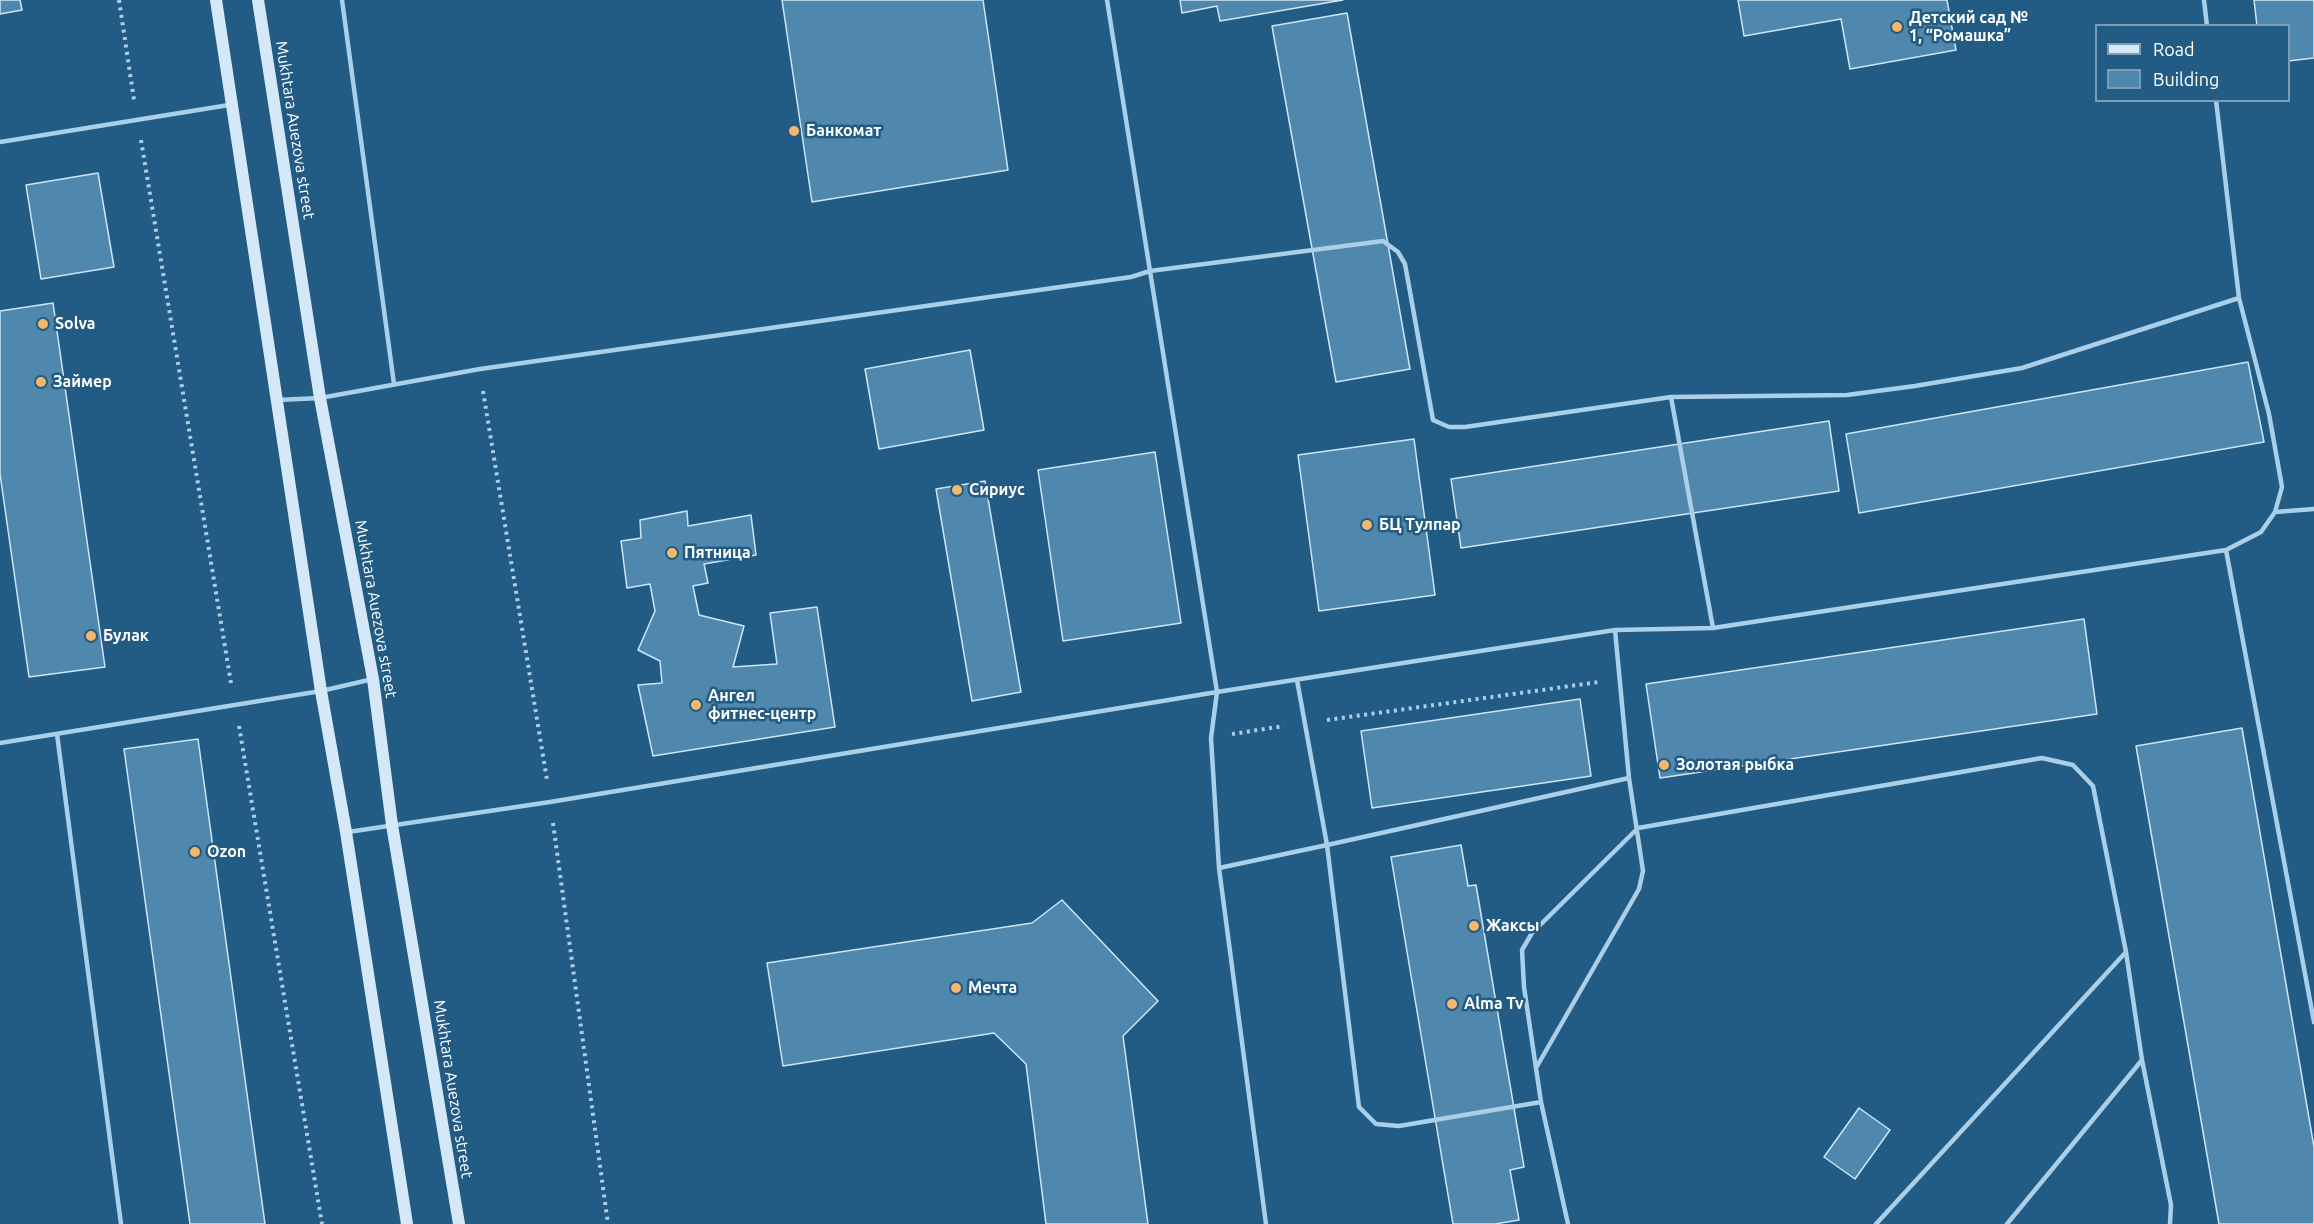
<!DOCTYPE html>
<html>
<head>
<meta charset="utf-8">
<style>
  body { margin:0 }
  #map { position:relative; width:2314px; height:1224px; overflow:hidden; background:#225b83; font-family:Ubuntu,sans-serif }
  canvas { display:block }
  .legend { position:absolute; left:2095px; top:24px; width:195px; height:78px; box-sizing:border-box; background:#225b83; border:2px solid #7a9db5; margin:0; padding:8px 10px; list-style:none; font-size:18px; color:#fff }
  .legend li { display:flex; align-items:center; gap:12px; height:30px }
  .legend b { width:30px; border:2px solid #7a9db5 }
</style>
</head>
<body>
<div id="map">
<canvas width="2314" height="1224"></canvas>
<ul class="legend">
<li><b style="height:8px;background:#d4e8f7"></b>Road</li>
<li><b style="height:16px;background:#4f87ad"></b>Building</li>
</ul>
</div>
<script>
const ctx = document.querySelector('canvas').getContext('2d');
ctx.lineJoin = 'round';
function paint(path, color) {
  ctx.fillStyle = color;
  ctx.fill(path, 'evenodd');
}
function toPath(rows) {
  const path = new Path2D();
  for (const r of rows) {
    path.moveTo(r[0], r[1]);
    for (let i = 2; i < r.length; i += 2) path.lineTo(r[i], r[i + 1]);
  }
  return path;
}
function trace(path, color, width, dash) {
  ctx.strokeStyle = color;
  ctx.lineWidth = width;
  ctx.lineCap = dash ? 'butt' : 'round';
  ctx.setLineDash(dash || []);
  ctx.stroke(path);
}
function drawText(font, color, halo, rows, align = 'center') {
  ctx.font = font + ' Ubuntu,sans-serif';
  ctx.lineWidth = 5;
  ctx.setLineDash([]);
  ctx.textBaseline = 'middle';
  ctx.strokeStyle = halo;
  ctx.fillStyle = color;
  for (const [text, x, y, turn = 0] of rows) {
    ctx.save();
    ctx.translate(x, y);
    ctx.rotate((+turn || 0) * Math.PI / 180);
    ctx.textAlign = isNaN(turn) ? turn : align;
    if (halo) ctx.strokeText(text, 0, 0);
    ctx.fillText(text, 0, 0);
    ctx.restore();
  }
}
const building = toPath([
  [0,0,20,0,22,10,0,14,0,0],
  [782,0,983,0,1008,170,812,202,782,0],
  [1180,0,1343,0,1220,21,1217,6,1182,13,1180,0],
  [1738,0,1947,0,1956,50,1850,69,1841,19,1744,36,1738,0],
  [2254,0,2314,0,2314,58,2288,61,2288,26,2257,26,2254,0],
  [1347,13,1410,369,1336,382,1272,26,1347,13],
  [98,173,114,267,41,279,26,185,98,173],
  [53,303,105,667,29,677,0,474,0,311,53,303],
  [970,350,984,430,879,449,865,369,970,350],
  [2248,362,2264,442,1859,513,1846,434,2248,362],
  [1829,421,1839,491,1461,548,1451,479,1829,421],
  [1414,439,1435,595,1319,611,1298,455,1414,439],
  [1155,452,1181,623,1063,641,1038,470,1155,452],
  [985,481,1021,692,972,701,936,489,985,481],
  [687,511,688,526,751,515,756,555,704,564,708,583,693,586,699,615,744,626,733,667,777,664,770,613,817,607,835,727,653,756,638,685,662,683,660,661,638,650,655,611,650,584,627,588,621,541,641,538,640,520,687,511],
  [2084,619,2097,714,1660,778,1646,684,2084,619],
  [1580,699,1591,776,1372,808,1361,731,1580,699],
  [2242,728,2314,1147,2314,1224,2219,1224,2136,746,2242,728],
  [198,739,265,1224,190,1224,124,749,198,739],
  [1461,845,1468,886,1476,885,1524,1167,1510,1170,1519,1220,1495,1224,1453,1224,1391,857,1461,845],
  [1062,900,1158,1001,1123,1036,1148,1224,1046,1224,1026,1064,994,1033,783,1066,767,963,1032,923,1062,900],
  [1859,1108,1890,1130,1855,1179,1824,1157,1859,1108]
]);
paint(building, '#4f87ad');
trace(building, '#cee6f6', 1.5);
trace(toPath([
  [119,0,134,100],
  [141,140,231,683],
  [483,391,547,780],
  [1327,720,1599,682],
  [239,726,322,1224],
  [1232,734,1284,726],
  [553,823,608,1224]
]), '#aacfe8', 4, [3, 4.5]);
trace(toPath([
  [342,0,394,384],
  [2204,0,2207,26],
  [0,142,229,105],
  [1671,397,1847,395,1915,386,2022,368,2239,298],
  [278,400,320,398,480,369,1131,277,1150,271,1107,0],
  [2275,512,2314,509],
  [2226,550,2314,1022],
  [57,734,121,1224],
  [0,743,321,691,373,679],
  [348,832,550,802,1217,692,1615,630,1713,628,2226,550,2261,532,2275,512,2282,487,2269,414,2239,298,2216,100],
  [1219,868,1327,845,1297,680],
  [1536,1068,1639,889,1643,871,1629,778,1615,630],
  [1541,1102,1399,1126,1376,1124,1359,1107,1327,845,1629,778],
  [1266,1224,1219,868,1211,738,1217,692,1150,271,1383,241,1398,252,1405,264,1433,420,1449,427,1465,427,1671,397,1713,628],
  [1568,1224,1541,1102,1524,987,1522,950,1532,933,1638,828,2042,758,2073,765,2093,786,2126,952,2142,1060,2171,1205,2170,1224],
  [1876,1224,2126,952],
  [2007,1224,2142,1060]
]), '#aacfe8', 4.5);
trace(toPath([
  [216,0,321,691,346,832,407,1224],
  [258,0,320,398,373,679,392,825,459,1224]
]), '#d4e8f7', 12);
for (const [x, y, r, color] of [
  [1897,27,6,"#f4b86c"],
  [794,131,6,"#f4b86c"],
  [43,324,6,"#f4b86c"],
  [41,382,6,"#f4b86c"],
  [957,490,6,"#f4b86c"],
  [1367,525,6,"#f4b86c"],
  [672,553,6,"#f4b86c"],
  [91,636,6,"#f4b86c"],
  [696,705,6,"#f4b86c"],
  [1664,765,6,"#f4b86c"],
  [195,852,6,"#f4b86c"],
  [1474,926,6,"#f4b86c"],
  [956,988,6,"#f4b86c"],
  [1452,1004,6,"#f4b86c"]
]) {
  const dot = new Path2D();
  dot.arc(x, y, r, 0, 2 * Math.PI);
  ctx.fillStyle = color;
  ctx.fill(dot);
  trace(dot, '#225b83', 2);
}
drawText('bold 16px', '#fff', '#225b83', [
  ["Детский сад №",1909,18],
  ["1, “Ромашка”",1909,36],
  ["Банкомат",806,131],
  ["Solva",55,324],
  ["Займер",53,382],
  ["Сириус",969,490],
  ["БЦ Тулпар",1379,525],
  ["Пятница",684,553],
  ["Булак",103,636],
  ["Ангел",708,696],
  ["фитнес-центр",708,714],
  ["Золотая рыбка",1676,765],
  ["Ozon",207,852],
  ["Жаксы",1486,926],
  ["Мечта",968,988],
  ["Alma Tv",1464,1004]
], 'left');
drawText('16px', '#fff', '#225b83', [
  ["Mukhtara Auezova street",295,130,81],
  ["Mukhtara Auezova street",376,609,80],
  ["Mukhtara Auezova street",453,1089,81]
]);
</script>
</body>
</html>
